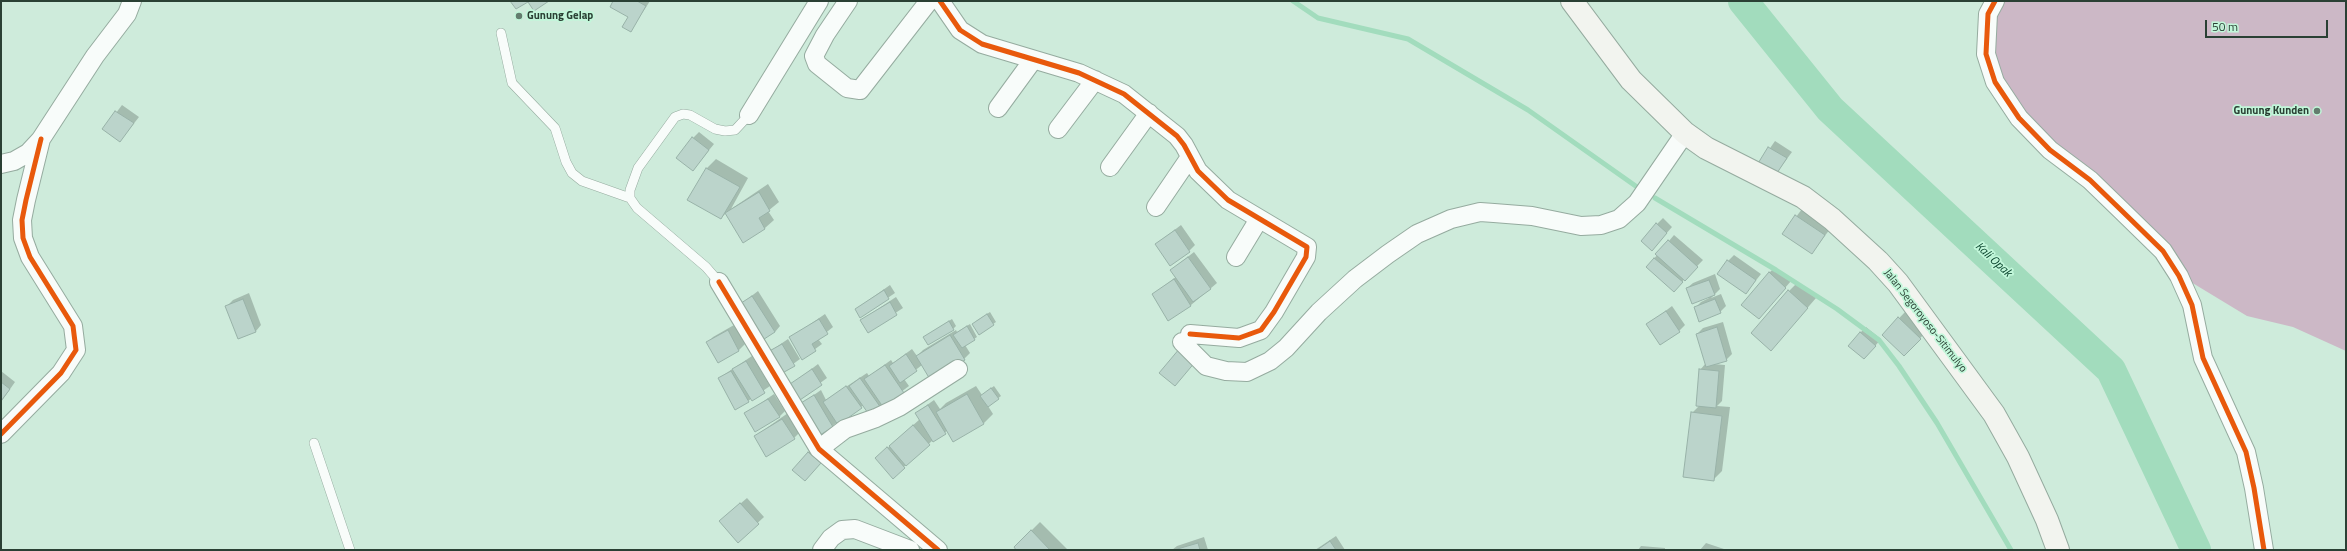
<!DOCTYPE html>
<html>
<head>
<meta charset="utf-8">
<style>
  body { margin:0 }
  #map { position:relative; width:2347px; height:551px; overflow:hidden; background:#ceebdb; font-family:"Titillium Web",sans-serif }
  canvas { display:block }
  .frame { position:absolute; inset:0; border:2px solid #2a4034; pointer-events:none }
  .scale { position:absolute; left:2205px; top:20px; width:123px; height:18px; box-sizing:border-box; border:2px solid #2a4034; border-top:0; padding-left:5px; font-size:12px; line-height:14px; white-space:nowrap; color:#2a4034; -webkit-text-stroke:3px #c2f7da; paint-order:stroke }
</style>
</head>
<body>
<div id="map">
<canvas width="2347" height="551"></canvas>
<div class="frame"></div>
<div class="scale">50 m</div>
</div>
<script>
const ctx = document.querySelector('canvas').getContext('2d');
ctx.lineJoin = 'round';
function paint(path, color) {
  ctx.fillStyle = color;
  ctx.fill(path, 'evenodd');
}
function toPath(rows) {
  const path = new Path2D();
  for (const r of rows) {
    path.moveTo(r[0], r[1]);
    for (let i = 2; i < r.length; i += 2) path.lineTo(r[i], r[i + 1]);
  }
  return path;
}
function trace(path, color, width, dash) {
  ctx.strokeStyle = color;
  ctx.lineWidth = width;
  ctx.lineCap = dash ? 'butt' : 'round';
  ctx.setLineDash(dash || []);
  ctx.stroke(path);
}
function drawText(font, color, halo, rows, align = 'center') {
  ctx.font = font + ' "Titillium Web",sans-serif';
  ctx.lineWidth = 3.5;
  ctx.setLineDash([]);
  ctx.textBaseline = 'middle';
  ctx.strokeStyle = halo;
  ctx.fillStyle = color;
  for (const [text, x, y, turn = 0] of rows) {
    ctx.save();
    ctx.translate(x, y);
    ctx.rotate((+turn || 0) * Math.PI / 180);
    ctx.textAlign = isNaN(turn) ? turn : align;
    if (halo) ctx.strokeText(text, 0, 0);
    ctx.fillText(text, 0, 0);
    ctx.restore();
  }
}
paint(toPath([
  [1996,1,2346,1,2346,351,2293,327,2247,316,2181,276,2050,149,1996,81,1989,15]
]), '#ccb8c6');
paint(toPath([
  [614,1,650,1,631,30,629,17],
  [122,105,139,117,120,141,104,129],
  [699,132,714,144,693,170,693,138],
  [1775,141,1792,152,1775,175,1759,164],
  [716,159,748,178,731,209,768,184,779,202,768,211,774,220,765,228,743,242,726,213,721,218,689,199,707,168],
  [1802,209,1830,229,1812,253,1784,233],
  [1663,218,1672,227,1658,243,1657,224],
  [1181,225,1195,245,1189,251,1156,244],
  [1674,235,1703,260,1674,290,1647,267],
  [1194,252,1217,283,1191,305,1169,319,1153,294,1176,277,1171,270],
  [1734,255,1761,274,1746,293,1728,261],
  [1775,267,1791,281,1759,318,1769,273],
  [1715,274,1720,289,1711,298,1721,294,1726,306,1720,312,1695,308,1701,302,1709,298,1709,296,1687,288,1693,283],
  [1798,282,1816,298,1779,341,1789,291],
  [890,285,895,293,861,316,856,309],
  [758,291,780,326,775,332,737,307],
  [249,293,261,325,256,331,227,306,233,300],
  [896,297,903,308,868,331,861,320],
  [1672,306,1685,325,1679,331,1647,325],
  [990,312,996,322,993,324,976,321],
  [1905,312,1926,332,1904,355,1883,335],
  [825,314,833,327,818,339,822,344,803,358,790,338],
  [952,319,956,326,953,329,924,337],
  [1723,322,1732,354,1726,360,1713,364,1725,365,1722,401,1717,406,1730,407,1722,471,1713,480,1692,413,1699,406,1700,370,1706,363,1697,334,1703,328],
  [970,324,977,337,965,345,970,353,964,359,922,365,904,379,909,386,881,407,864,405,832,426,798,406,821,390,826,400,867,373,869,376,891,360,893,363,912,349,917,356,923,350,956,330,957,332],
  [734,325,745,344,739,350,718,362,707,343,713,337],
  [1866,327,1881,339,1870,352,1860,333],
  [788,339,800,359,778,375,766,354],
  [752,356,770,386,748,401,719,378],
  [818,364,827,378,797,400,788,387],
  [1,371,15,382,1,402],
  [976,386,982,395,994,386,1001,396,988,406,993,414,984,423,953,440,947,431,933,440,893,477,882,453,920,419,916,413,934,400,940,409,946,403],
  [774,394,785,411,779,417,745,414],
  [788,413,800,432,794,438,755,436],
  [814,447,826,456,811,474,808,453],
  [747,498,764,517,738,541,726,516],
  [1040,522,1068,550,1018,550,1015,547],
  [1336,536,1345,550,1315,550],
  [1204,537,1208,550,1172,550,1177,546],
  [1706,543,1727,550,1700,550],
  [1641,546,1665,548,1665,550,1638,550]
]), '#0003');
trace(toPath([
  [1293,1,1318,18,1408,39,1528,110,1637,187],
  [1655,198,1776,270,1837,309,1879,340,1899,366,1937,423,2011,550]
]), '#a2dcbd', 5);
trace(toPath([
  [1743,1,1830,109,2111,370,2196,550]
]), '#a2dcbd', 30);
const building = toPath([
  [510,1,549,1,534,11,528,2,516,9,510,1],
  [613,1,637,1,646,6,631,32,622,27,628,17,610,7,613,1],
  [115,111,134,123,120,142,102,129,115,111],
  [692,137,709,150,693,171,676,158,692,137],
  [1768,147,1787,158,1775,176,1757,165,1768,147],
  [706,168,740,187,721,219,687,200,706,168],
  [759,192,770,211,759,218,765,229,743,243,725,213,759,192],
  [1795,215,1825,235,1812,254,1782,234,1795,215],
  [1656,223,1667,233,1652,251,1641,241,1656,223],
  [1175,230,1190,252,1170,266,1155,244,1175,230],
  [1668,240,1698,267,1685,281,1655,254,1668,240],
  [1188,257,1211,289,1193,302,1170,270,1188,257],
  [1654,258,1683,282,1674,292,1646,267,1654,258],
  [1727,260,1756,280,1746,294,1717,274,1727,260],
  [1769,272,1786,288,1759,319,1741,305,1769,272],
  [1174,279,1191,306,1168,321,1152,294,1174,279],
  [1709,280,1715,295,1692,304,1686,288,1709,280],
  [884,290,889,299,860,318,855,309,884,290],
  [1788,290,1808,308,1771,351,1751,333,1788,290],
  [752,296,775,332,758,343,735,307,752,296],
  [243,299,256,332,238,339,225,306,243,299],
  [1715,299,1721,313,1699,322,1694,307,1715,299],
  [890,302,897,315,868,333,860,320,890,302],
  [1666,311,1680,332,1660,345,1646,324,1666,311],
  [987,314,994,325,979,335,972,324,987,314],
  [1898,317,1921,339,1904,356,1882,335,1898,317],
  [819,319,828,334,812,344,816,351,802,360,789,337,819,319],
  [949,321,954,330,928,345,923,337,949,321],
  [967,326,975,340,962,348,953,335,967,326],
  [1717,327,1727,361,1706,367,1696,334,1717,327],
  [728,330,739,351,718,363,706,342,728,330],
  [1860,332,1876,346,1864,359,1848,346,1860,332],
  [950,335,965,360,931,381,916,356,950,335],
  [782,344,795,366,777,376,764,354,782,344],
  [1180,348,1196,361,1175,386,1159,373,1180,348],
  [906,354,917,371,900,383,889,366,906,354],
  [746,361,765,393,752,401,732,369,746,361],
  [885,365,904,393,883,407,864,379,885,365],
  [812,369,822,385,797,402,787,386,812,369],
  [1699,369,1719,371,1716,408,1696,406,1699,369],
  [731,371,749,402,735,410,718,378,731,371],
  [860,378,881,408,870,416,849,386,860,378],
  [1,382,10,389,1,401,1,382],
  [846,386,862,408,838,425,823,402,846,386],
  [991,388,999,399,988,407,980,396,991,388],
  [967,394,984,424,953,442,936,412,967,394],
  [814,395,833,427,815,438,796,406,814,395],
  [768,399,780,417,755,432,744,413,768,399],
  [928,405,946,434,933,442,915,413,928,405],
  [1691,412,1722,416,1714,481,1683,477,1691,412],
  [782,419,795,439,766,457,754,436,782,419],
  [913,425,930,445,906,466,889,446,913,425],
  [887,447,905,468,893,479,875,458,887,447],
  [808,452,821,463,805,481,792,470,808,452],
  [740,503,759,524,738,543,719,521,740,503],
  [1031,530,1050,550,1016,550,1014,547,1031,530],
  [1330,541,1336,550,1317,550,1330,541],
  [1198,543,1200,550,1174,550,1198,543]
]);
paint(building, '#bbd4cb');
trace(building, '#98b2a8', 1);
const service = toPath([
  [501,33,512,83,555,128,566,162,572,173,582,181,630,198],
  [719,282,706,267,637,208,630,198,630,190,638,168,675,117,683,114,690,115,715,129,725,131,735,130,749,115],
  [314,443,350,550]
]);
const minor = toPath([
  [848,1,825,35,814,56,817,64,847,88,860,90,929,1],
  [940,1,960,30,982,44,1079,73,1124,94,1177,136,1184,145,1198,171,1228,200,1307,247,1306,257,1274,312,1261,330,1239,338,1190,334],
  [1995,1,1988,14,1986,54,1995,82,2019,118,2050,150,2090,180,2122,211,2163,251,2179,276,2192,305,2203,358,2246,452,2254,488,2264,550],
  [998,108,1033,60],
  [749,115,819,1],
  [1058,129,1095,80],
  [1,164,14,161,28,153,41,139,95,56,127,14,132,1],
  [1110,167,1149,113],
  [1156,207,1190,157],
  [1236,257,1259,219],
  [719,282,819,449,938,550],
  [1182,342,1206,366,1226,371,1247,372,1270,361,1286,348,1319,312,1355,279,1388,254,1417,234,1451,219,1480,212,1494,213,1532,216,1581,226,1601,225,1619,219,1637,203,1685,133],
  [1,434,61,373,76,350,73,326,30,257,23,238,22,220,26,200,41,139],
  [819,449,845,429,876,418,899,407,958,369],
  [822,550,831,538,842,530,855,529,910,550]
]);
const secondary = toPath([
  [1572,1,1631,80,1685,133,1706,148,1803,197,1832,219,1878,261,1898,283,1994,414,2018,457,2047,520,2058,550]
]);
trace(service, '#95ab9f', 10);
trace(minor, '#95ab9f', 20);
trace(secondary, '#95ab9f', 24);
trace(service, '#f8fcfa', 9);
trace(minor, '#f8fcfa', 18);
trace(secondary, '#f2f4ef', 22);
trace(toPath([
  [940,1,960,30,982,44,1079,73,1124,94,1177,136,1184,145,1198,171,1228,200,1307,247,1306,257,1274,312,1261,330,1239,338,1190,334],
  [1995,1,1988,14,1986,54,1995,82,2019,118,2050,150,2090,180,2122,211,2163,251,2179,276,2192,305,2203,358,2246,452,2254,488,2264,550],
  [719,282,819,449,938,550],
  [1,434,61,373,76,350,73,326,30,257,23,238,22,220,26,200,41,139]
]), '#e8590c', 5);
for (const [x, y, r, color] of [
  [519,16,4,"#637c6e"],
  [2317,111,4,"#637c6e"]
]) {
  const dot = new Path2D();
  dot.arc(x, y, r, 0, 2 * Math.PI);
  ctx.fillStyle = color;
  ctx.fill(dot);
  trace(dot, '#c2f7da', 1.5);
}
drawText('bold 11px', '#2a4034', '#c2f7da', [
  ["Gunung Gelap",527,16],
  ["Gunung Kunden",2309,111,"right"]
], 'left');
drawText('11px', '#2a4034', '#c2f7da', [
  ["Jalan Segoroyoso-Sitimulyo",1925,321,52]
]);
drawText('italic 12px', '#043f28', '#c2f7da', [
  ["Kali Opak",1993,260,43]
]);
</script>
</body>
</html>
